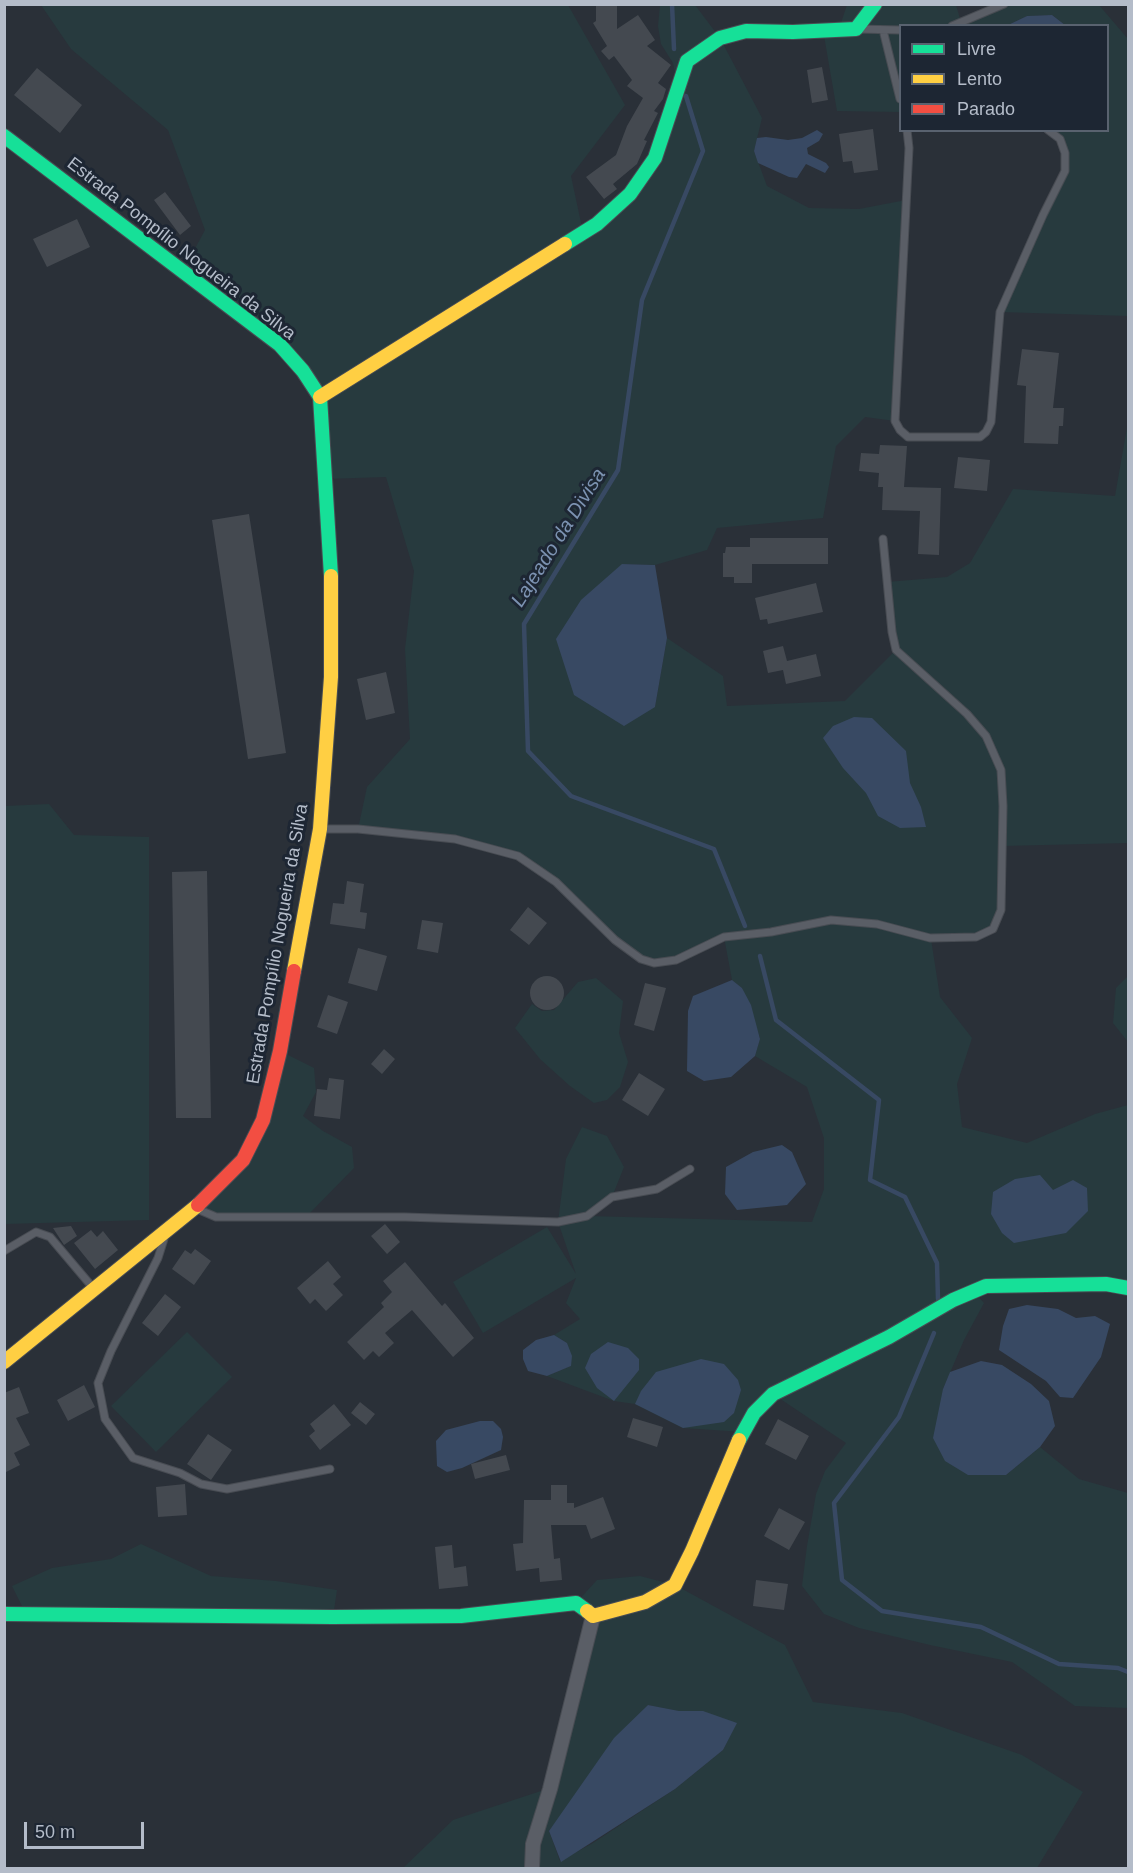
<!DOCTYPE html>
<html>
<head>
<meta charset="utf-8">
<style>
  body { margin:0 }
  #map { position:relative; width:1133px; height:1873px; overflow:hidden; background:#2a3038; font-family:Helvetica,sans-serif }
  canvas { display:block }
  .frame { position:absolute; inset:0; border:6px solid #b4bcc9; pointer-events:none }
  .legend { position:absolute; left:899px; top:24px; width:210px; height:108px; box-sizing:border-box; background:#1d2633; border:2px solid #59626f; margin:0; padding:8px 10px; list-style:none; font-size:18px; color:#b4bcc9 }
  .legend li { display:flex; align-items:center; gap:12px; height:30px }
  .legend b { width:30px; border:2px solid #59626f }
  .scale { position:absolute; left:24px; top:1822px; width:120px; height:27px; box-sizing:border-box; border:3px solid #b4bcc9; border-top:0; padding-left:8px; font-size:18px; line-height:21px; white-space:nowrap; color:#b4bcc9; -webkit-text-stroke:4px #1d2633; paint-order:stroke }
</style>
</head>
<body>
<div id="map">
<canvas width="1133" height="1873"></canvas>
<div class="frame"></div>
<ul class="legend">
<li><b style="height:8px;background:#16e098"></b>Livre</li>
<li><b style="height:8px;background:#ffcf43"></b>Lento</li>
<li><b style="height:8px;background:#f24e42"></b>Parado</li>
</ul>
<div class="scale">50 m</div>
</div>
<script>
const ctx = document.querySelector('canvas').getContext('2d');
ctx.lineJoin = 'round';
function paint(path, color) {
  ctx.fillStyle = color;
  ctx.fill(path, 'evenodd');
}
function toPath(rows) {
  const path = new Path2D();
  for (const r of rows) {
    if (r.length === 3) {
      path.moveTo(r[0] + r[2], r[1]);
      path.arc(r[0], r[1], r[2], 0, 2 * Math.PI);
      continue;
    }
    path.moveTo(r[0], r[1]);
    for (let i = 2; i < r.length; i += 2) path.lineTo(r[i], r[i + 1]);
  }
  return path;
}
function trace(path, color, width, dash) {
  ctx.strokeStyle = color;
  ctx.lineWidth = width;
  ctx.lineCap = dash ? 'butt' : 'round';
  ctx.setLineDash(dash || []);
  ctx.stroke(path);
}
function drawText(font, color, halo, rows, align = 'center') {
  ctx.font = font + ' Helvetica,sans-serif';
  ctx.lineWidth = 6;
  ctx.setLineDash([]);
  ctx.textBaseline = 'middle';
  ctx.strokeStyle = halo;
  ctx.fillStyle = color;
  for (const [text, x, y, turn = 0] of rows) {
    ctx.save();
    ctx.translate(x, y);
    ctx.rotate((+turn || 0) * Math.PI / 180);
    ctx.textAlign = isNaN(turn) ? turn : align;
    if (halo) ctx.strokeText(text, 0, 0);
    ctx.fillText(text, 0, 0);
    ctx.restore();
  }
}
paint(toPath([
  [41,5,568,5,625,105,571,176,583,232,630,194,678,87,673,63,661,44,658,26,660,5,695,5,720,38,762,118,754,151,767,186,809,208,859,209,906,200,895,421,865,417,836,446,823,518,717,528,707,550,655,565,622,564,655,707,667,638,723,676,727,706,845,701,896,650,887,582,947,577,970,563,1013,489,1115,496,1128,422,1128,843,1002,846,1001,910,993,929,976,937,931,939,940,997,972,1038,957,1084,962,1127,1027,1143,1095,1114,1128,1105,1128,1288,974,1292,984,1303,964,1340,943,1389,1006,1475,1040,1447,1079,1479,1128,1493,1128,1708,1075,1706,1012,1662,930,1645,859,1628,824,1614,802,1586,807,1546,816,1494,825,1471,846,1443,773,1394,743,1432,683,1428,635,1404,614,1401,547,1376,571,1366,567,1343,554,1335,580,1319,566,1303,576,1278,483,1333,453,1282,547,1227,576,1274,558,1222,566,1159,582,1127,607,1136,624,1167,612,1197,588,1216,812,1222,824,1189,824,1138,807,1087,755,1056,760,1038,742,988,732,980,724,937,676,960,654,963,641,959,556,882,505,852,455,839,358,829,367,787,410,739,405,649,414,571,386,477,325,479,320,397,303,371,183,271,205,230,168,130,71,49],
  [847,5,956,5,961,22,1004,5,1099,5,1128,39,1128,316,1000,312,1065,171,1060,139,1048,131,1108,130,1108,26,1065,25,1052,15,1027,16,1008,25,900,26,900,112,837,111,823,30,839,29],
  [49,804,74,835,149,837,149,1220,5,1224,5,806],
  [1128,976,1128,1042,1113,1023,1116,988],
  [596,978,623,1001,619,1033,628,1062,620,1087,607,1100,594,1103,570,1086,540,1059,515,1028,532,1004,542,1011,554,1010,578,982],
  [280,1051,314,1068,316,1092,303,1116,323,1131,352,1147,354,1168,306,1217,216,1217,194,1208,243,1160],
  [187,1332,232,1377,156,1452,111,1406],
  [141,1544,211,1576,276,1581,337,1590,333,1617,26,1614,12,1586,52,1568,111,1559],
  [640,1576,675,1585,785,1645,813,1702,902,1713,1022,1755,1083,1792,1037,1868,403,1868,453,1820,550,1788,593,1617,576,1603,597,1580],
  [648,1705,736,1723,723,1750,675,1789,593,1843,560,1861,549,1831]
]), '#273a3e');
paint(toPath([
  [1052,15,1065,25,1008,25,1027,16],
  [817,130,823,134,819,141,807,148,808,154,826,163,829,167,825,173,806,164,797,178,789,177,758,163,754,151,757,138,766,137,788,140,802,138],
  [622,564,655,565,667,638,655,707,624,726,574,695,556,639,581,600],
  [854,717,872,718,906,751,910,783,921,807,926,827,900,828,878,816,866,793,843,768,823,738,833,726],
  [732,980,742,988,751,1005,760,1039,755,1056,731,1077,704,1081,687,1071,688,1011,693,996],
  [782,1145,792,1152,806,1184,787,1205,737,1210,725,1194,726,1167,753,1152],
  [1040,1175,1053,1190,1073,1180,1087,1188,1088,1211,1066,1233,1014,1243,1002,1233,991,1214,993,1192,1015,1179],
  [1027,1305,1058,1309,1076,1318,1095,1316,1110,1324,1101,1357,1073,1398,1060,1397,1046,1381,999,1350,1003,1326,1009,1309],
  [554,1335,567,1343,572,1356,571,1366,547,1376,528,1371,523,1359,523,1350,536,1340],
  [608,1342,628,1348,639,1359,639,1370,614,1401,597,1388,585,1368,591,1354],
  [701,1359,724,1364,738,1380,741,1390,734,1413,724,1422,683,1428,635,1404,641,1391,656,1372],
  [981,1361,1002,1365,1031,1384,1049,1401,1055,1426,1040,1447,1006,1475,968,1475,945,1461,933,1438,943,1389,950,1372],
  [480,1421,493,1421,501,1429,503,1437,501,1450,462,1468,447,1472,437,1466,436,1441,446,1430],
  [648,1705,679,1711,703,1711,737,1723,723,1750,675,1789,561,1862,549,1831,614,1738]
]), '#384963');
trace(toPath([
  [672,4,674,49],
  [686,96,703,151,642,300,618,470,524,624,528,751,571,796,714,849,745,926],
  [760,956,776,1020,879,1100,870,1180,905,1197,937,1263,938,1299],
  [934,1333,899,1417,834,1503,842,1580,882,1611,981,1627,1059,1664,1118,1668,1128,1672]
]), '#384963', 4.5);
paint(toPath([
  [596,4,617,4,617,29,638,15,655,40,647,46,671,65,658,83,666,89,663,99,654,111,658,113,644,140,647,141,637,164,613,184,617,189,604,199,586,177,616,155,627,126,643,98,627,86,632,80,614,56,609,60,601,51,607,46,593,23,596,21],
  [822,67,828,100,812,103,807,70],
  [37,68,82,105,60,133,14,95],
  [873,129,878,170,854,173,852,161,843,162,839,134],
  [165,192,191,226,180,235,154,200],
  [77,219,90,247,47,267,33,239],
  [1022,349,1059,353,1053,408,1064,408,1063,426,1059,426,1058,444,1024,443,1026,386,1017,385],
  [880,445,907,446,904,487,941,488,939,555,918,554,920,511,882,510,883,487,878,487,879,473,859,471,861,453,879,454],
  [958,457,990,460,987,491,954,488],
  [249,514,286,753,248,759,212,520],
  [750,538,828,538,828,564,752,564,752,583,734,583,734,577,723,577,723,553,725,553,726,547,750,547],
  [816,583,823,612,768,624,767,619,760,620,755,598],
  [783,646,787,661,816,654,821,676,786,684,783,670,768,673,763,651],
  [386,672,395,713,366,720,357,679],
  [207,871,211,1118,176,1118,172,872],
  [347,881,364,884,360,912,367,913,365,929,330,924,333,903,344,904],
  [528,907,547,923,529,945,510,930],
  [422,920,443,923,438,953,417,949],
  [358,948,387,956,377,991,348,983],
  [547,993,17],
  [645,983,666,988,654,1031,634,1025],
  [328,995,348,1002,337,1034,317,1027],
  [384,1049,395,1059,382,1074,371,1064],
  [639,1073,665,1089,648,1116,622,1100],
  [329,1078,344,1080,340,1119,314,1116,317,1089,327,1090],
  [385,1224,400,1242,387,1254,371,1236],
  [71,1226,77,1236,64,1245,53,1228],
  [91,1230,97,1237,103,1231,118,1250,95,1269,74,1243],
  [195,1249,211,1261,194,1285,172,1269,185,1250,191,1254],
  [328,1261,341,1277,333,1284,343,1295,326,1311,315,1299,310,1304,297,1288],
  [405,1262,442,1306,445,1303,474,1338,453,1357,412,1310,385,1333,394,1343,379,1357,373,1351,364,1360,347,1342,384,1307,381,1303,392,1292,383,1281],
  [165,1294,181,1307,158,1336,142,1323],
  [84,1385,95,1407,68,1421,57,1400],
  [19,1387,29,1413,16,1418,30,1445,14,1453,20,1465,4,1473,4,1393],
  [360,1402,375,1414,366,1425,351,1413],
  [334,1404,351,1425,320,1450,309,1436,315,1431,310,1424],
  [633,1418,663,1427,657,1447,627,1437],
  [778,1419,809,1436,796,1460,765,1444],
  [208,1434,232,1450,211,1480,187,1464],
  [506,1455,510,1470,475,1479,471,1464],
  [185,1484,187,1515,158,1517,156,1487],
  [551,1485,567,1485,567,1503,574,1503,574,1508,603,1497,615,1529,591,1539,586,1525,551,1525,554,1559,560,1558,562,1580,540,1582,539,1568,516,1571,513,1544,523,1543,524,1500,551,1500],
  [779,1508,805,1522,789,1550,764,1536],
  [452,1545,454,1568,466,1566,468,1586,439,1589,435,1547],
  [756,1580,788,1584,784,1610,753,1606]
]), '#444950');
const lane = toPath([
  [952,26,1004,4],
  [858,29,900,30],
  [883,30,900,99],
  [907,130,909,148,895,421,900,430,908,437,980,437,986,432,991,422,1000,312,1043,215,1065,171,1065,153,1060,139,1048,130],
  [321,829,358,829,455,839,518,856,556,882,615,940,641,959,654,963,676,960,724,937,771,932,831,920,877,924,930,938,976,937,993,929,1001,910,1003,806,1001,770,986,736,967,714,896,650,892,632,883,539],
  [195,1208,216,1217,405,1217,558,1222,587,1216,612,1197,657,1189,690,1169],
  [164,1239,158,1258,111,1351,98,1383,105,1419,133,1458,180,1473,201,1484,227,1489,330,1469],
  [4,1251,36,1232,50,1237,94,1289]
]);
const street = toPath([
  [532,1868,533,1844,550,1789,593,1616]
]);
const fast = toPath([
  [4,136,280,345,303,371,320,397,331,576],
  [565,244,597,224,630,194,655,158,687,61,720,38,746,31,793,32,856,29,875,4],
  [739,1440,754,1413,773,1394,889,1337,953,1300,986,1286,1106,1284,1128,1288],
  [4,1614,333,1617,461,1616,576,1603,587,1611]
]);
const slow = toPath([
  [320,397,565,244],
  [294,971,320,829,331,677,331,576],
  [4,1362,198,1205],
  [587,1611,593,1616,645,1602,675,1585,692,1551,739,1440]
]);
const jam = toPath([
  [198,1205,243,1160,263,1120,280,1051,294,971]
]);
trace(lane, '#484c53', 9);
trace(street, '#484c53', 16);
trace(fast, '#484c53', 16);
trace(slow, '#484c53', 16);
trace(jam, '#484c53', 16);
trace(lane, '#5a5e66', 7);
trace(street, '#5a5e66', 14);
trace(fast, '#16e098', 14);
trace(slow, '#ffcf43', 14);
trace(jam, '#f24e42', 14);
drawText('18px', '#b4bcc9', '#1d2633', [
  ["Estrada Pompílio Nogueira da Silva",181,249,38],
  ["Estrada Pompílio Nogueira da Silva",278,944,-80]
]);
drawText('italic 20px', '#7c92b1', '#1d2633', [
  ["Lajeado da Divisa",559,538,-58]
]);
</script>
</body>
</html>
